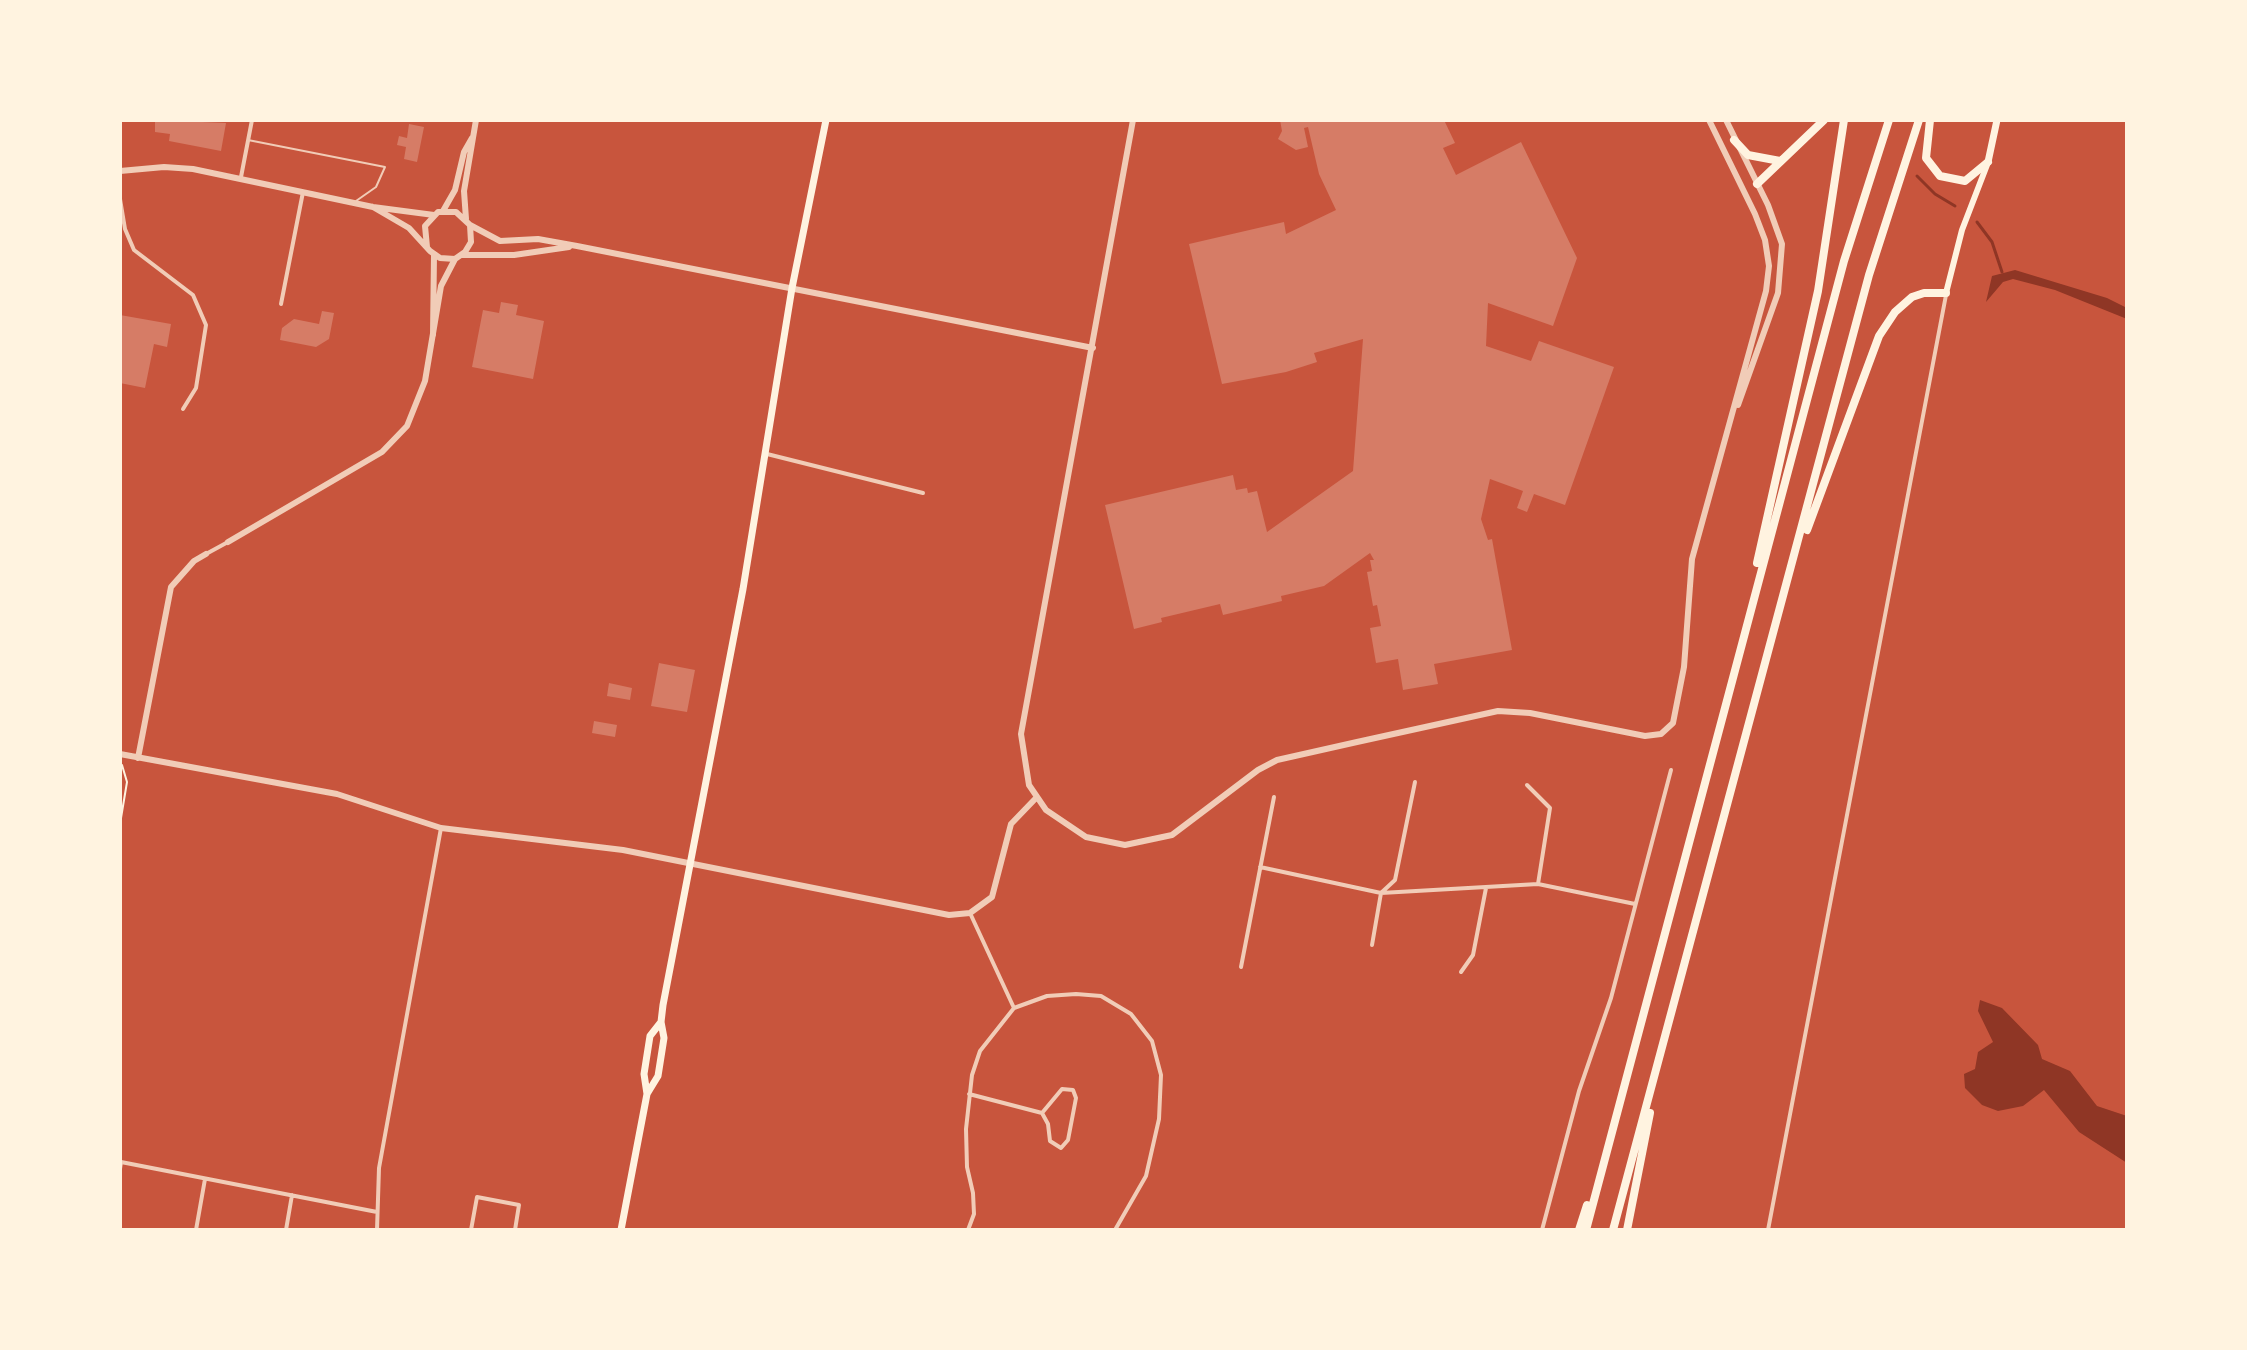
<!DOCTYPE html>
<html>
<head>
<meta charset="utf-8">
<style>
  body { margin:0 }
  #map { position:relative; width:2247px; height:1350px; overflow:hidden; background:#c8553d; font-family:"Asap Condensed",sans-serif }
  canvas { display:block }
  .frame { position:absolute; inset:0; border:122px solid #fff3e0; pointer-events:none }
</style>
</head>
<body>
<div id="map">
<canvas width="2247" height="1350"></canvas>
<div class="frame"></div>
</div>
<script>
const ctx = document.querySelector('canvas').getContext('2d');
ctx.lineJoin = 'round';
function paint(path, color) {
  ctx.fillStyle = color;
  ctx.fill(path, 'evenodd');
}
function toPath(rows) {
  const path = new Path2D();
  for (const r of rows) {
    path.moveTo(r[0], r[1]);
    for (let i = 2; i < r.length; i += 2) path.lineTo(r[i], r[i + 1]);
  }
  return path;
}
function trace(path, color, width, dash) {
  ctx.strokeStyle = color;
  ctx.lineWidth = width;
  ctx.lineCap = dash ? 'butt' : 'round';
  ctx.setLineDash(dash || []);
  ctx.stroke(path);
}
paint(toPath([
  [2015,270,2107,298,2127,308,2127,319,2055,290,2013,279,2003,282,1986,302,1992,276],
  [1980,1000,2002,1008,2038,1045,2042,1059,2070,1071,2097,1106,2127,1116,2127,1163,2079,1132,2044,1090,2023,1106,1998,1111,1982,1105,1965,1088,1964,1074,1975,1069,1978,1052,1993,1042,1978,1011]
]), '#8f3625');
trace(toPath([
  [1917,176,1935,194,1955,206],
  [1977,222,1992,242,2002,272]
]), '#8f3625', 3);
paint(toPath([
  [155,120,226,123,221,151,169,141,170,134,155,132],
  [1280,120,1444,120,1455,143,1443,148,1456,175,1521,142,1577,258,1553,326,1488,303,1486,346,1531,361,1539,341,1614,367,1565,505,1534,494,1527,512,1517,508,1523,491,1490,479,1481,519,1488,540,1492,539,1512,650,1434,664,1438,684,1403,690,1398,659,1376,663,1370,628,1381,626,1377,605,1373,606,1367,572,1372,571,1370,560,1374,560,1370,553,1324,586,1281,596,1282,601,1223,615,1220,604,1161,618,1162,622,1134,629,1105,505,1233,475,1236,490,1247,488,1248,493,1257,491,1267,532,1353,471,1363,339,1314,353,1317,362,1286,372,1222,384,1189,244,1284,222,1286,234,1336,210,1319,174,1308,127,1304,128,1308,147,1296,150,1278,139,1282,131],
  [409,124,424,127,417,162,404,159,406,147,397,145,399,136,407,138],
  [501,302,518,305,516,315,544,321,533,379,472,367,483,310,499,313],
  [322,311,334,313,329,339,316,347,280,340,282,328,294,319,319,324],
  [120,315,171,324,167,347,154,344,145,388,120,383],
  [659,663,695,670,687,712,651,706],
  [609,683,632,688,630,700,607,696],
  [594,721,617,725,615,737,592,733]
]), '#d67c66');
trace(toPath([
  [120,824,127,782,122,765]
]), '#fff3e0', 2);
trace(toPath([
  [248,140,385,167,376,187,356,201]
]), '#f1ccb7', 2);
trace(toPath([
  [241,177,252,120],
  [120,199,125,229,134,250,193,295,206,325,196,388,183,409],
  [281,304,303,192],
  [767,454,923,493],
  [206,554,228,542],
  [1527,785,1550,808,1538,884],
  [1260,867,1381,893,1538,884,1635,904],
  [970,913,1014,1008],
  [1372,945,1381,893,1395,880,1415,782],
  [1241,967,1274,797],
  [1461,972,1473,955,1486,888],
  [1062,1089,1073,1090,1076,1098,1068,1140,1061,1148,1050,1141,1048,1124,1042,1113,1062,1089],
  [969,1094,1042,1113],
  [120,1169,121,1162,377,1212],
  [196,1230,205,1179],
  [286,1230,292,1195],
  [377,1230,379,1168,441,828],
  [471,1230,477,1197,519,1205,515,1230],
  [968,1230,974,1214,973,1193,967,1167,966,1129,972,1075,980,1051,1014,1008,1047,996,1076,994,1101,996,1131,1014,1152,1041,1161,1075,1159,1119,1146,1176,1115,1230],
  [1542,1230,1579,1091,1611,998,1671,770],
  [1768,1230,1946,295]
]), '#f1ccb7', 4);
trace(toPath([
  [1133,120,1021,734,1029,785,1046,810,1086,837,1125,845,1172,835,1258,770,1277,760,1357,742,1498,711,1530,713,1645,736,1661,734,1673,723,1684,667,1692,559,1766,291,1769,266,1765,240,1755,214,1709,120],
  [1726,120,1768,205,1782,244,1778,293,1738,405],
  [120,171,164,167,193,169,373,207,434,215],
  [373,207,409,228,430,251,440,258,455,259,465,252,471,242,470,225,456,212,438,212,425,226,427,247],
  [443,211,455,190,464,152,472,138],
  [466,219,464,191,476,120],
  [470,225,500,241,538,239,577,246,1093,348],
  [462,255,514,255,569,247],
  [433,335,434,255],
  [228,542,382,452,407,426,425,381,441,286,455,259],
  [120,754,337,794,441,828,623,850,949,915,970,913,992,897,1011,824,1036,798],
  [138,758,171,587,194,561,206,554]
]), '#f1ccb7', 6);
trace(toPath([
  [1946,293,1962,230,1987,165]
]), '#fff3e0', 6);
trace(toPath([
  [647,1094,644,1074,650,1036,661,1022],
  [621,1230,647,1094,658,1076,664,1038,661,1022,663,1005,743,589,792,288,826,120]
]), '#fff3e0', 7);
trace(toPath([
  [1988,162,1997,120]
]), '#fff3e0', 7);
trace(toPath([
  [1930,120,1926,158,1940,176,1965,181,1988,162],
  [1734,140,1748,155,1780,161],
  [1757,184,1824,120],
  [1807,530,1879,336,1895,312,1912,297,1924,293,1946,293],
  [1757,563,1818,291,1844,120],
  [1579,1230,1587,1205],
  [1586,1230,1844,261,1889,120],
  [1613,1230,1869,275,1919,120],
  [1627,1230,1650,1113]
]), '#fff3e0', 8);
</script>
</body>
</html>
